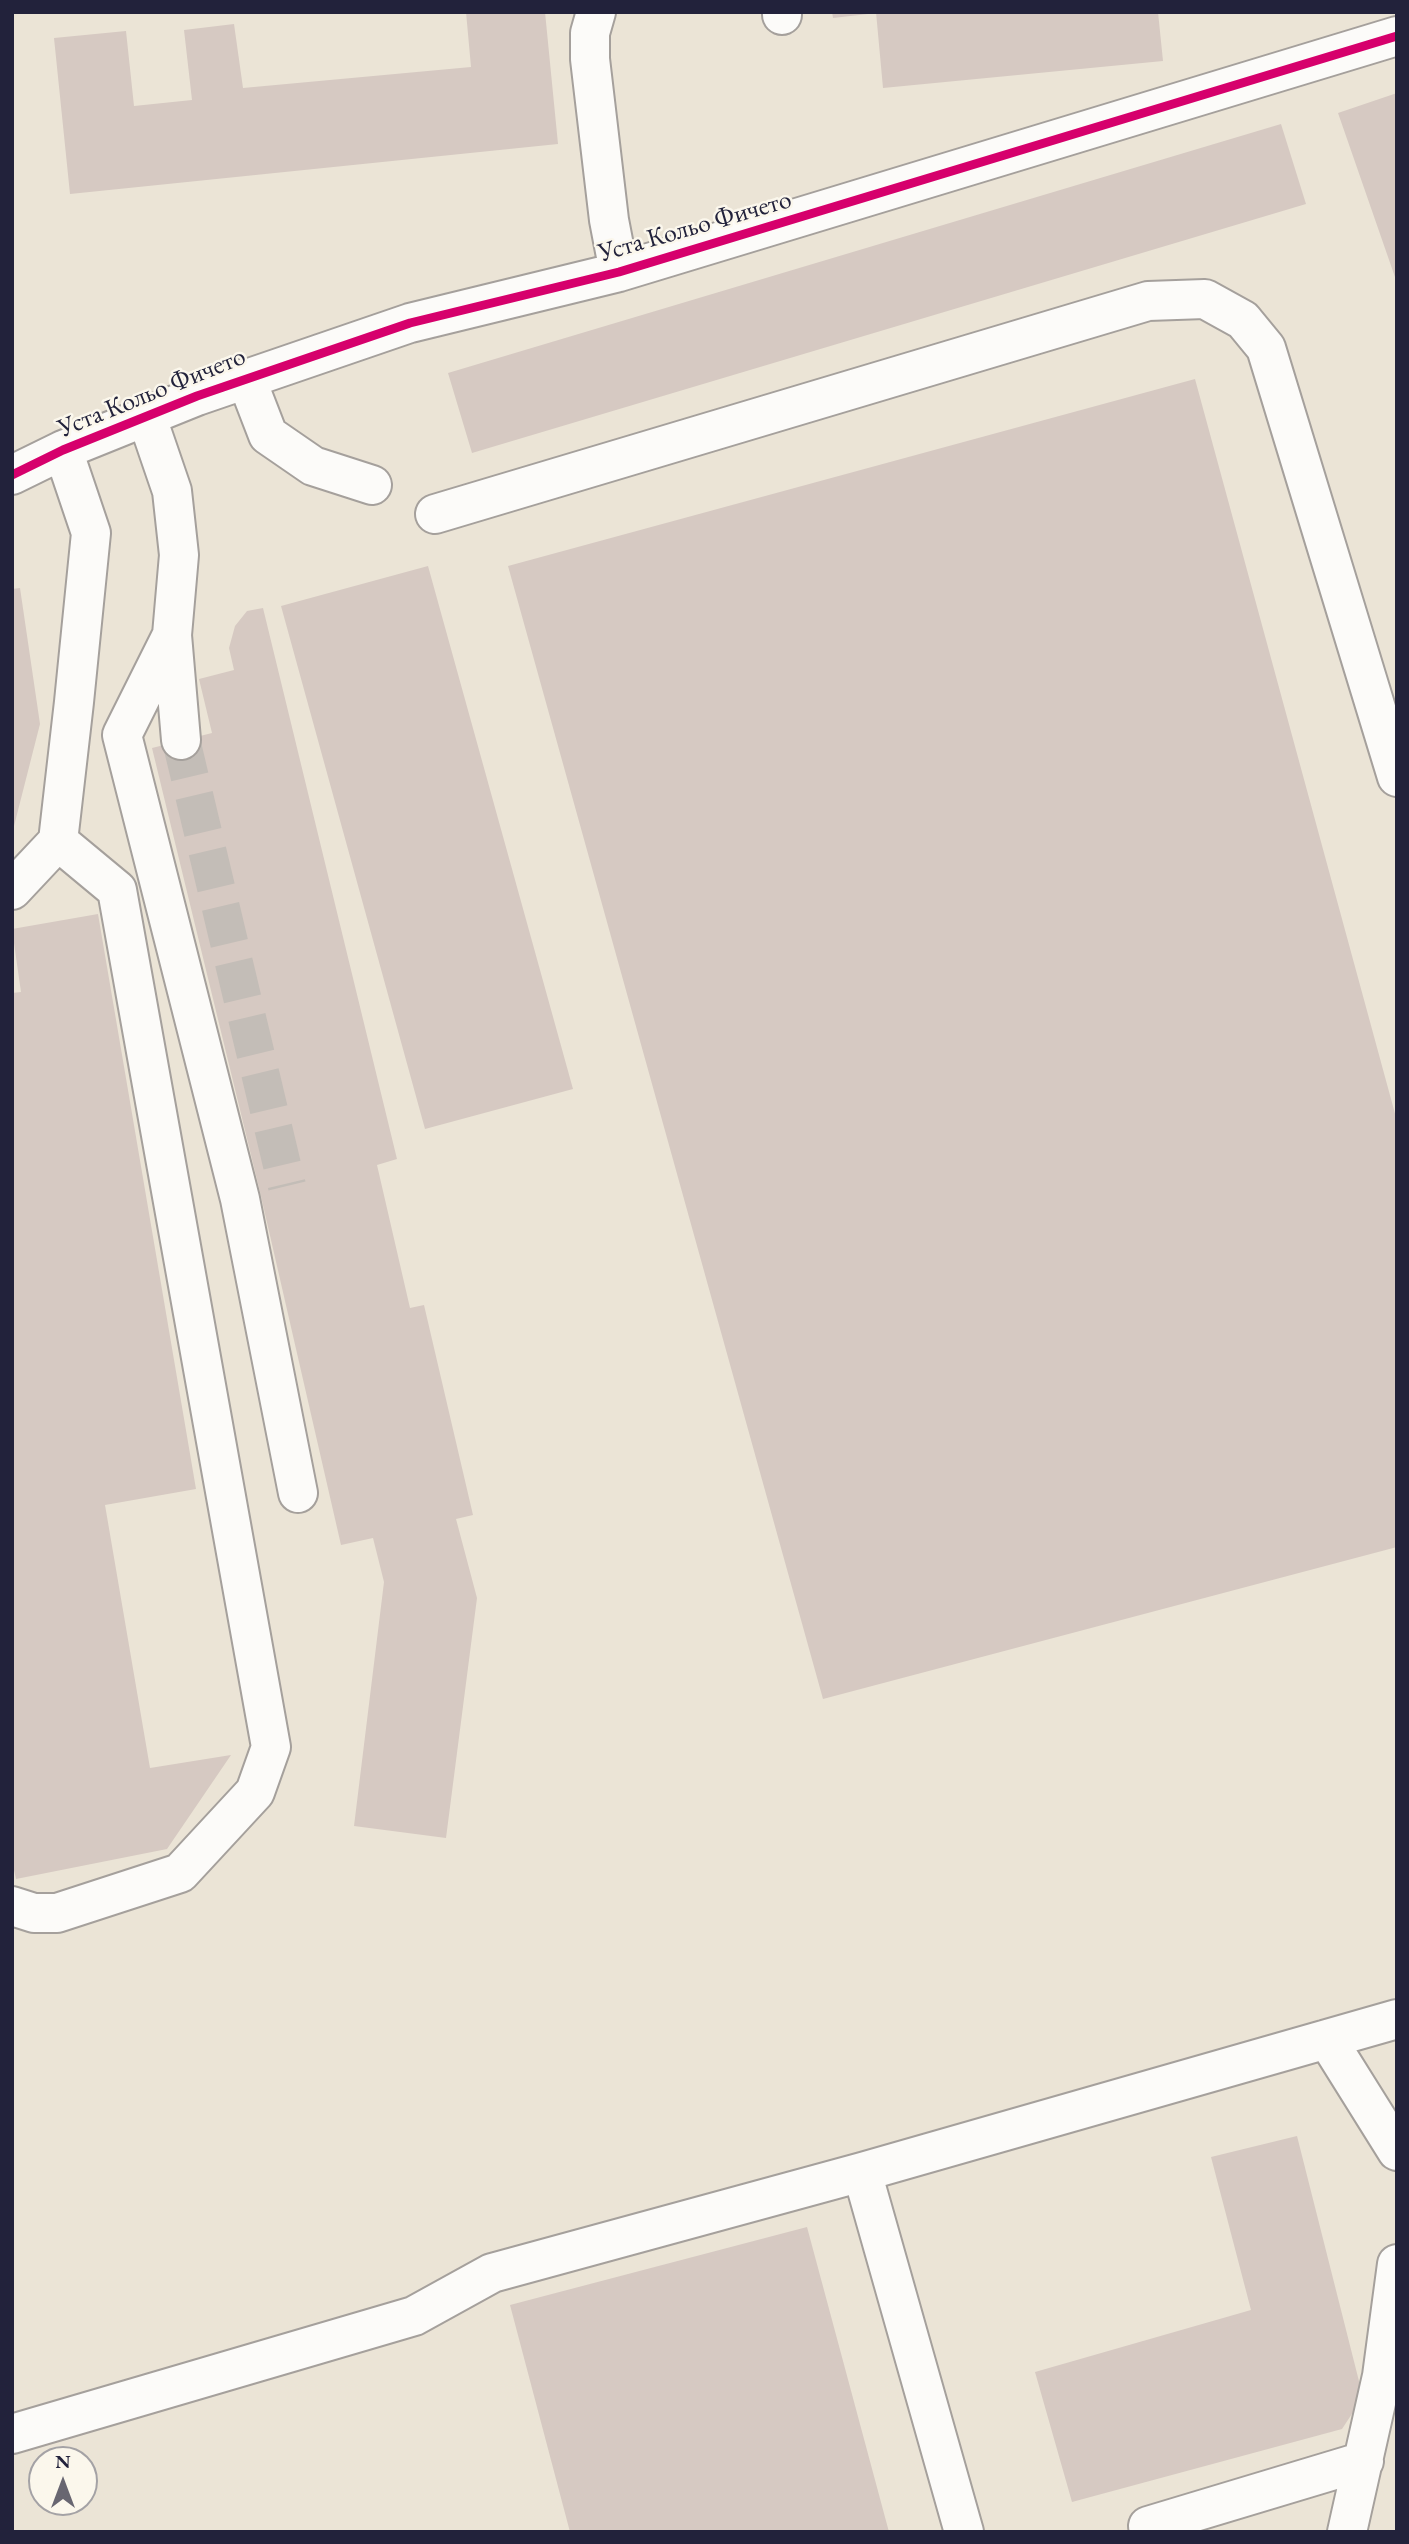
<!DOCTYPE html>
<html>
<head>
<meta charset="utf-8">
<style>
  body { margin:0 }
  #map { position:relative; width:1409px; height:2544px; overflow:hidden; background:#ebe4d6; font-family:"EB Garamond",serif }
  canvas { display:block }
  .frame { position:absolute; inset:0; border:14px solid #22223b; pointer-events:none }
  .north { position:absolute; left:28px; top:2446px; width:70px; height:70px; box-sizing:border-box; background:#fbf7ec; border:2px solid #a4a2a5; border-radius:50%; rotate:0deg; font-size:19px; font-weight:700; line-height:28px; text-align:center; color:#22223b }
  .north::after { content:''; display:block; margin:auto; width:24px; height:32px; background:#686671; clip-path:polygon(50% 0,100% 100%,50% 72%,0 100%) }
</style>
</head>
<body>
<div id="map">
<canvas width="1409" height="2544"></canvas>
<div class="frame"></div>
<div class="north">N</div>
</div>
<script>
const ctx = document.querySelector('canvas').getContext('2d');
ctx.lineJoin = 'round';
function paint(path, color) {
  ctx.fillStyle = color;
  ctx.fill(path, 'evenodd');
}
function toPath(rows) {
  const path = new Path2D();
  for (const r of rows) {
    path.moveTo(r[0], r[1]);
    for (let i = 2; i < r.length; i += 2) path.lineTo(r[i], r[i + 1]);
  }
  return path;
}
function trace(path, color, width, dash) {
  ctx.strokeStyle = color;
  ctx.lineWidth = width;
  ctx.lineCap = dash ? 'butt' : 'round';
  ctx.setLineDash(dash || []);
  ctx.stroke(path);
}
function drawText(font, color, halo, rows, align = 'center') {
  ctx.font = font + ' "EB Garamond",serif';
  ctx.lineWidth = 5;
  ctx.setLineDash([]);
  ctx.textBaseline = 'middle';
  ctx.strokeStyle = halo;
  ctx.fillStyle = color;
  for (const [text, x, y, turn = 0] of rows) {
    ctx.save();
    ctx.translate(x, y);
    ctx.rotate((+turn || 0) * Math.PI / 180);
    ctx.textAlign = isNaN(turn) ? turn : align;
    if (halo) ctx.strokeText(text, 0, 0);
    ctx.fillText(text, 0, 0);
    ctx.restore();
  }
}
paint(toPath([
  [466,12,545,12,558,144,70,194,54,38,126,31,134,106,192,100,184,30,234,24,243,88,471,67],
  [832,12,868,12,868,14,833,18],
  [876,12,1158,12,1163,61,883,88],
  [1397,93,1397,280,1396,280,1338,113],
  [1281,124,1306,204,472,453,448,373],
  [1195,379,1397,1121,1397,1547,823,1699,508,566],
  [428,566,573,1089,425,1129,281,606],
  [20,588,40,724,13,830,12,589],
  [263,608,397,1159,377,1165,410,1308,424,1305,473,1515,456,1519,477,1598,446,1838,354,1826,384,1582,373,1538,341,1545,260,1192,152,748,212,733,199,679,234,670,229,648,235,626,247,611],
  [98,914,196,1489,105,1505,150,1768,231,1755,167,1849,16,1879,12,1861,12,993,21,992,12,929],
  [1297,2136,1363,2397,1342,2429,1072,2502,1035,2372,1251,2310,1211,2157],
  [807,2227,889,2532,570,2532,510,2305]
]), '#d6c9c2');
trace(toPath([
  [181,740,287,1186]
]), '#c3bdb7', 38, [38, 19]);
const minor = toPath([
  [596,12,590,33,590,59,609,220,619,272],
  [782,12,782,15],
  [246,378,268,435,313,466,372,485],
  [146,415,172,491,179,555,172,635,181,740],
  [12,475,63,450,197,396,410,323,619,272,1397,36],
  [435,514,1148,301,1205,299,1243,320,1266,348,1397,777],
  [172,635,122,735,240,1199,298,1493],
  [12,890,58,841,74,702,91,533,63,450],
  [12,1906,34,1913,57,1913,180,1873,255,1792,271,1747,117,890,58,841],
  [1327,2039,1397,2151],
  [862,2172,964,2532],
  [12,2434,414,2316,492,2273,862,2172,1397,2019],
  [1148,2526,1364,2461],
  [1347,2532,1382,2376,1397,2264]
]);
trace(minor, '#a5a09c', 42);
trace(minor, '#fcfbf9', 38);
trace(toPath([
  [12,475,63,450,197,396,410,323,619,272,1397,36]
]), '#d6006c', 9);
drawText('26px', '#22223b', '#fbf7ec', [
  ["Уста Кольо Фичето",695,227,-16],
  ["Уста Кольо Фичето",152,393,-22]
]);
</script>
</body>
</html>
